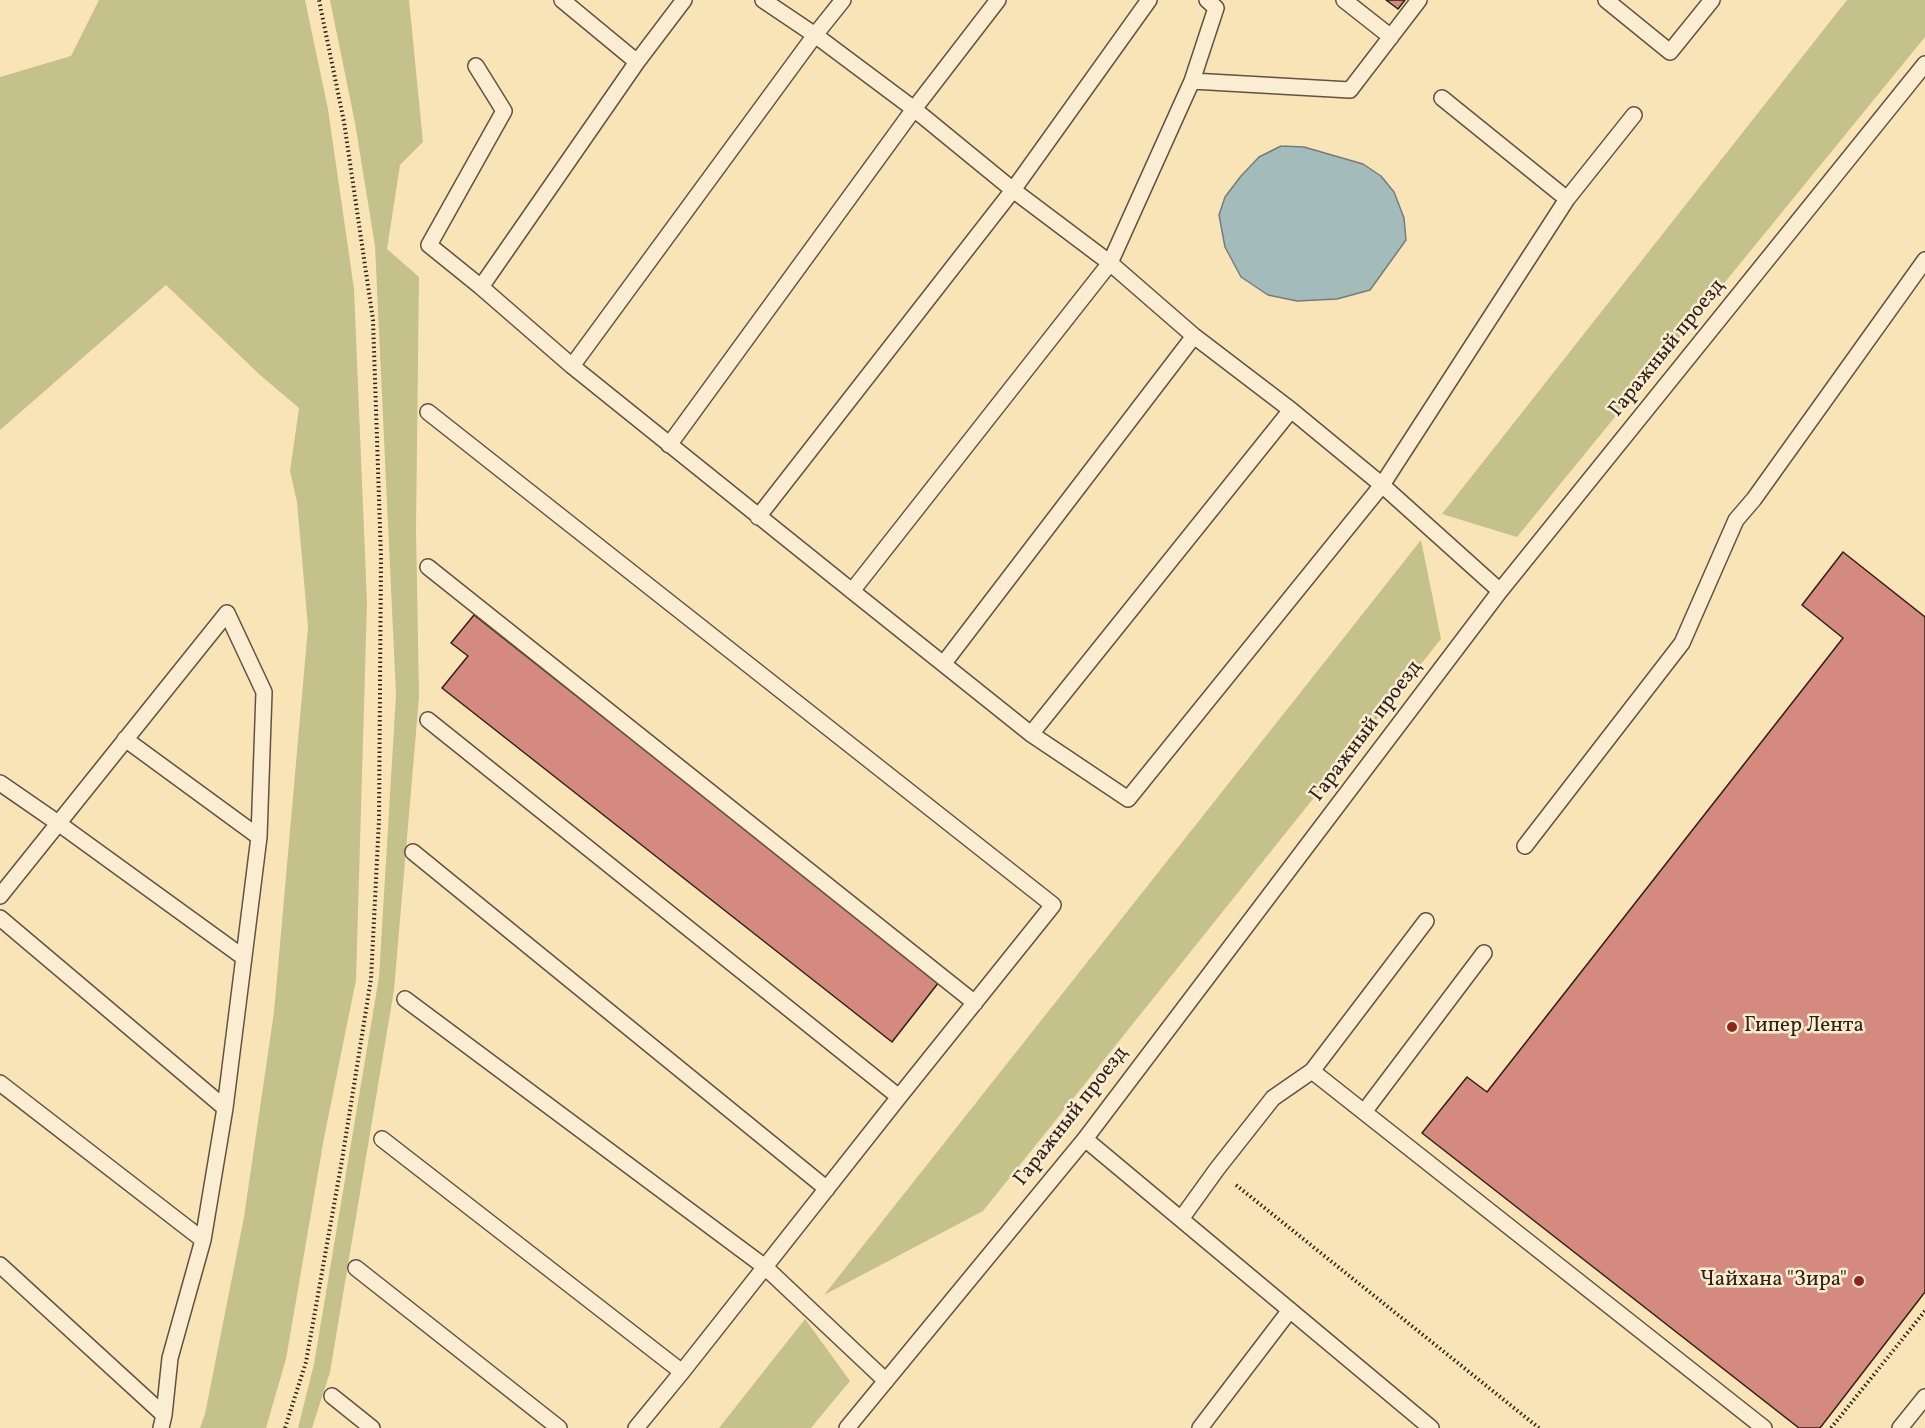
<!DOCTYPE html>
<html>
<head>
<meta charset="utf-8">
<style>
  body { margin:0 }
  canvas { display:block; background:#f9e4b8 }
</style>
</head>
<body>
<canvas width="1925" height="1428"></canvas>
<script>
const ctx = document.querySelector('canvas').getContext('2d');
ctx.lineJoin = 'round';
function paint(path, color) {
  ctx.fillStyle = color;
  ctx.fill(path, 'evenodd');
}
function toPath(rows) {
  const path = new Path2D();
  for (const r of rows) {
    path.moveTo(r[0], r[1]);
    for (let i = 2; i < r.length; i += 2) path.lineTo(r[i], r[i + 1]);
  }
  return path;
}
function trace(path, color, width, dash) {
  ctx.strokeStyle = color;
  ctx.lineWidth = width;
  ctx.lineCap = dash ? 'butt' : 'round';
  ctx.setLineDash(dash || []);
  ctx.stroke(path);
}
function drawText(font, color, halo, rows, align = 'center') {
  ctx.font = font + ' Vollkorn,serif';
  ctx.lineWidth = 5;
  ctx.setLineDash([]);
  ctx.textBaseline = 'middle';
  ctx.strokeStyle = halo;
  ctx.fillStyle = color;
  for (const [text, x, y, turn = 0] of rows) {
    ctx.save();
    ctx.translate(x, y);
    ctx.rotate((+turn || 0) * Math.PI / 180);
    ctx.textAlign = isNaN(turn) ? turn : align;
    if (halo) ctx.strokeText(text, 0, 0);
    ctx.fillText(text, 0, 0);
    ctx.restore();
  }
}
paint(toPath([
  [99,0,305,0,328,109,354,289,367,603,356,980,324,1138,286,1359,266,1428,200,1428,205,1414,244,1217,274,1012,308,627,297,502,290,471,299,408,260,375,166,285,0,430,0,77,71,56],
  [330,0,409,0,423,142,400,165,387,249,419,277,416,528,419,697,394,990,330,1372,312,1428,298,1428,314,1364,379,977,396,695,375,246,355,123],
  [1847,0,1925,0,1925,37,1517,537,1442,514],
  [1421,540,1441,639,983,1211,824,1295],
  [805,1319,850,1381,811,1428,719,1428]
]), '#c4c28a');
const water = toPath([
  [1281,146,1304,147,1363,164,1381,176,1394,192,1404,218,1406,240,1370,290,1337,299,1297,301,1268,295,1241,277,1225,247,1219,215,1225,197,1241,176,1259,157,1281,146]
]);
paint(water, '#a4bbbb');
trace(water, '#757d7a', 1.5);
const building = toPath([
  [1386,0,1405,0,1398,9,1386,0],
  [1843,552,1925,617,1925,1292,1820,1428,1799,1428,1422,1133,1467,1077,1487,1092,1843,638,1802,605,1843,552],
  [474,615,939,982,892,1042,442,688,468,656,451,643,474,615]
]);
paint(building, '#d48a7f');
trace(building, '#2f2118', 1.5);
const lane = toPath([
  [562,0,637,62],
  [684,0,637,62,481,287,572,366,852,591,1031,734,1128,799,1382,485,1567,199,1634,115],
  [763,0,815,35,914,109,1013,190,1110,263,1194,336,1291,410,1382,485,1500,591],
  [1344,0,1391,37],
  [1606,0,1670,52,1712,0],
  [476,66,504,111,429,245,481,287],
  [1192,81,1216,8,1207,0],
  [1442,98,1567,199],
  [572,366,815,35,843,0],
  [428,412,1053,905,899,1097,682,1372,636,1428],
  [669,445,914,109,998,0],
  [758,517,1013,190,1149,0],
  [428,567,975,1003],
  [852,591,1110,263,1192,81,1350,90,1419,0],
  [944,663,1194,336],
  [428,720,899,1097],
  [1031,734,1291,410],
  [125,739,259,837],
  [0,783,58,823,243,957],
  [1525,846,1682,643,1736,520,1754,499,1925,260],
  [413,852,827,1189],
  [0,896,227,613,264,692,259,837,225,1108,203,1240,170,1358,164,1415,161,1428],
  [0,918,225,1108],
  [405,999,765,1267,886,1381],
  [1312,1071,1764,1428],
  [0,1083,203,1240],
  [1364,1112,1484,953],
  [382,1139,682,1372],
  [1085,1139,1431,1428],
  [1181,1219,1217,1169,1273,1098,1312,1071,1426,921],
  [0,1265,164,1415],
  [356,1268,559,1428],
  [332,1396,372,1428],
  [847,1428,1085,1139,1500,591,1925,64],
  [1200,1428,1290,1310],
  [1900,1428,1925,1397]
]);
trace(lane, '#625240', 18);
trace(toPath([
  [1236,1185,1539,1428],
  [285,1428,306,1362,342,1160,371,979,379,820,381,558,373,320,344,122,319,0],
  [1831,1428,1925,1311]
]), '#2f2118', 4, [1.5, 3]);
trace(lane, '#fbedd1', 15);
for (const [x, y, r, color] of [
  [1732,1027,6,"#8f2418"],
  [1859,1281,6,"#8f2418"]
]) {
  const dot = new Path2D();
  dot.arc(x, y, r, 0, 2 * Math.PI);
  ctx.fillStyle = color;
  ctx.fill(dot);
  trace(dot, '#fbedd1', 2);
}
drawText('21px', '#2f2118', '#fbedd1', [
  ["Гаражный проезд",1668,349,-51],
  ["Гаражный проезд",1367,732,-53],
  ["Гаражный проезд",1072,1117,-52]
]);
drawText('21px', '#2f2118', '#fbedd1', [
  ["Гипер Лента",1744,1027],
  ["Чайхана \"Зира\"",1847,1281,"right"]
], 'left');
</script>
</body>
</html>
